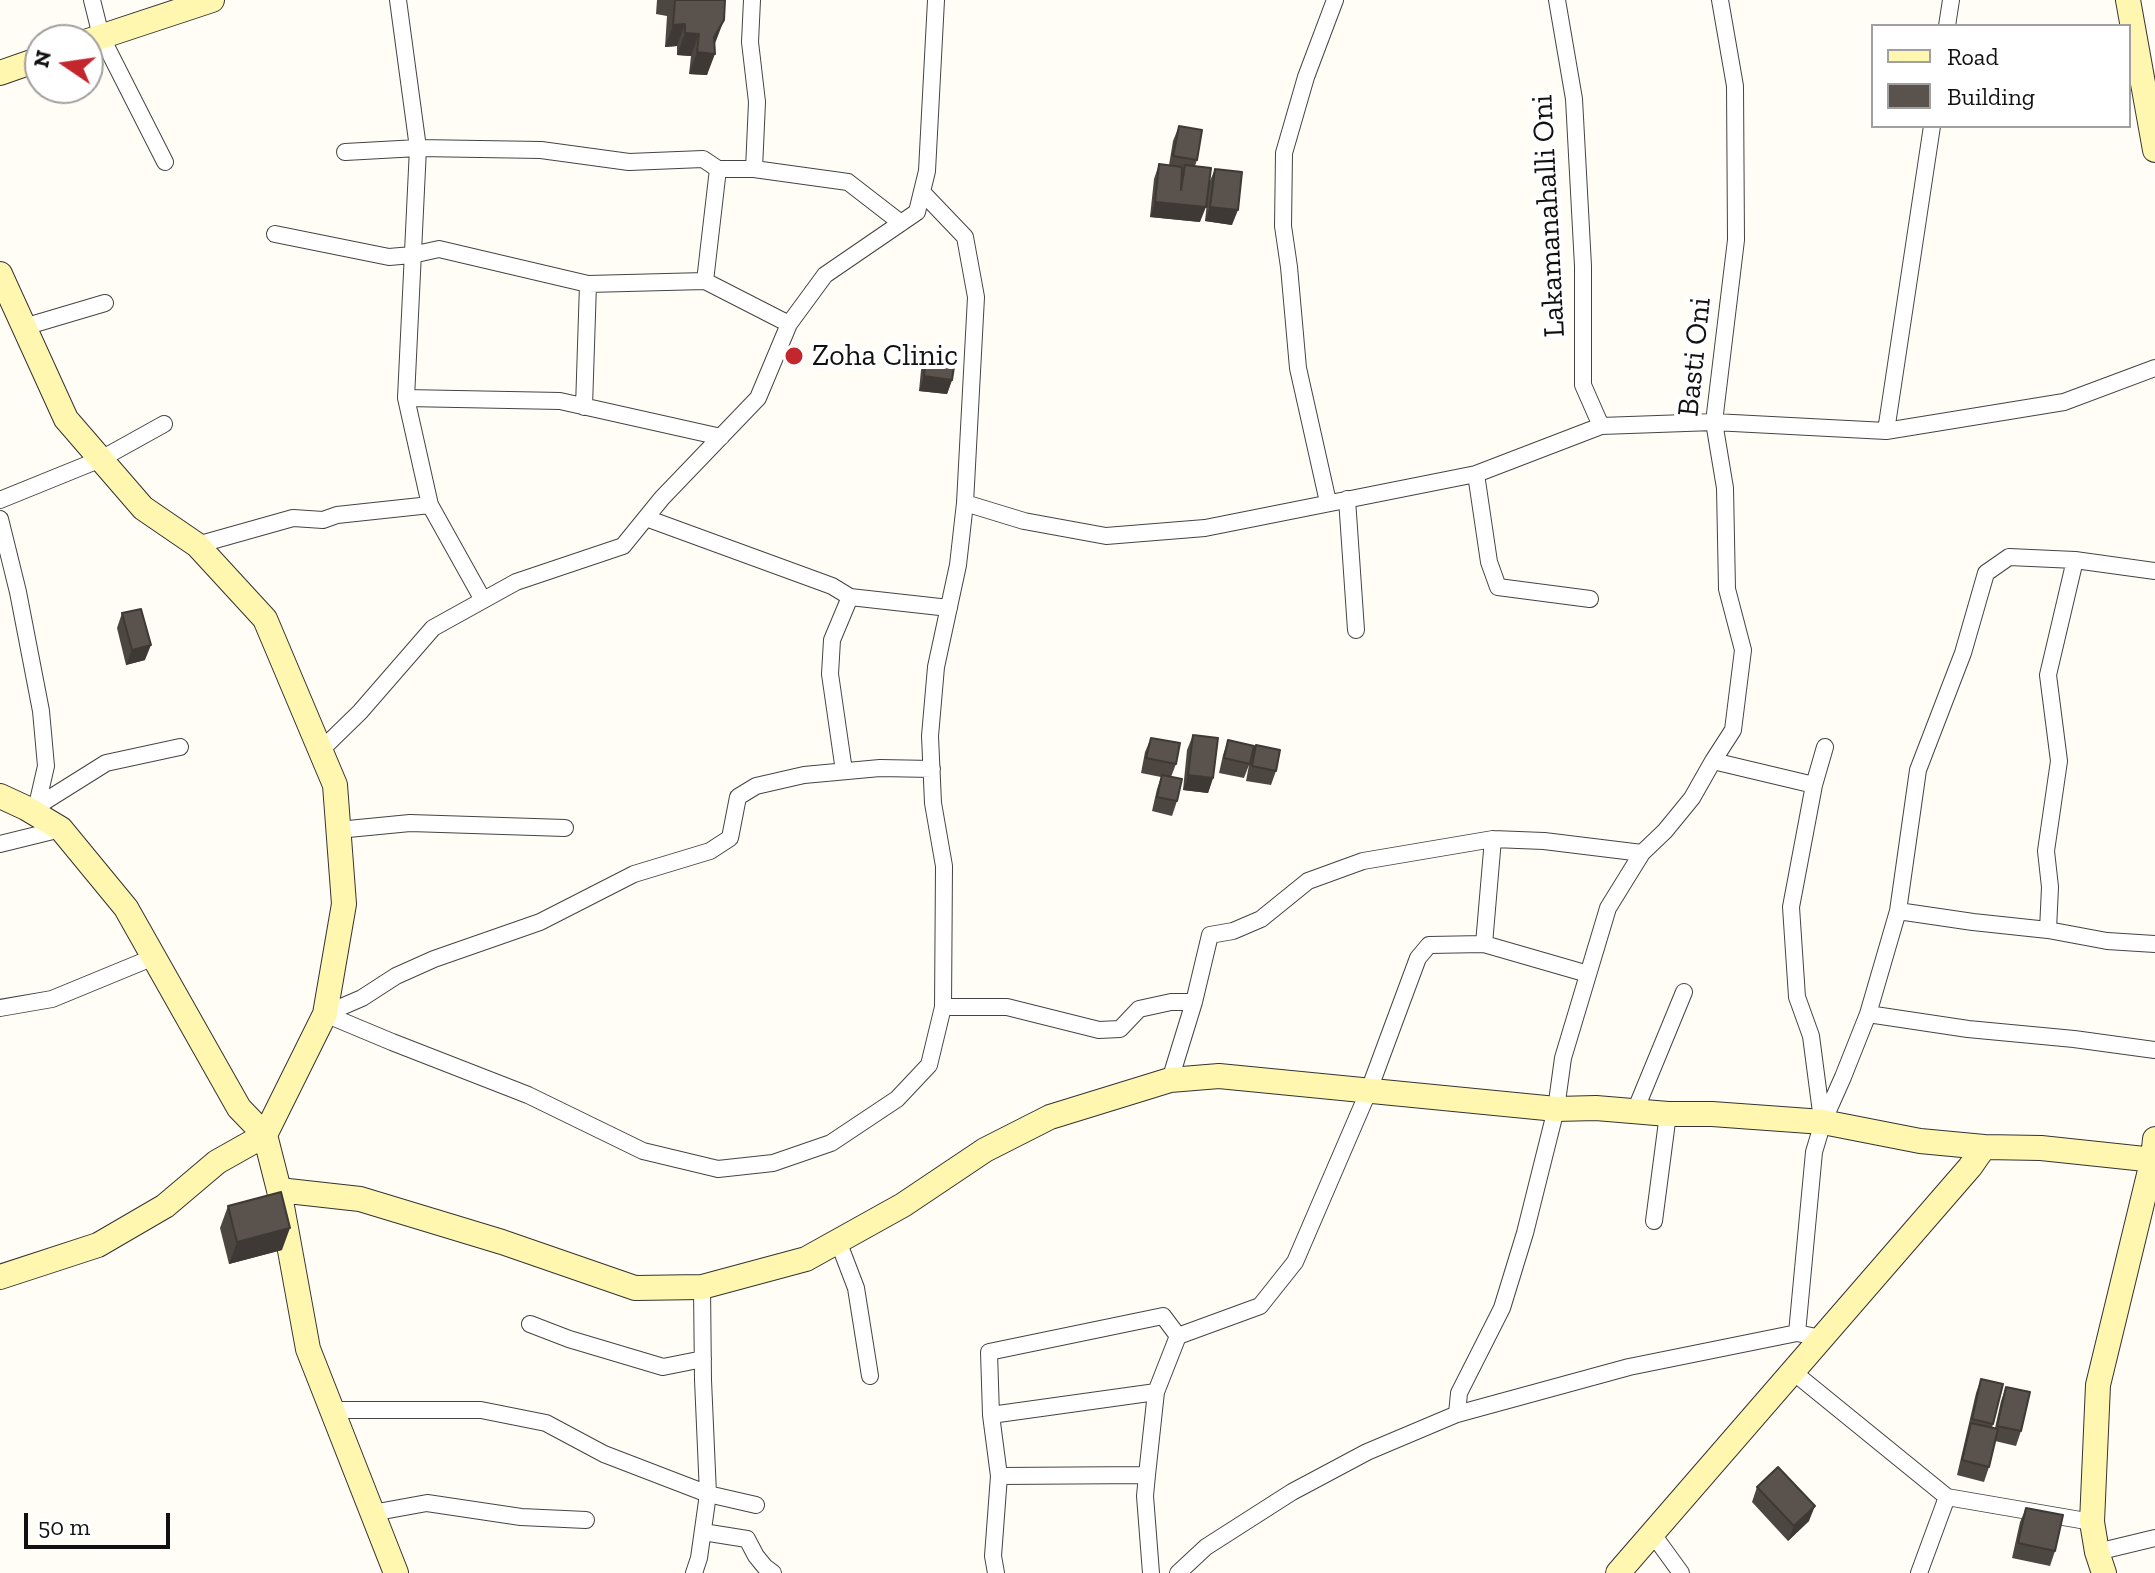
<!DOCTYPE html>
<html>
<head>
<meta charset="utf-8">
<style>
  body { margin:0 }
  #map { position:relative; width:2155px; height:1573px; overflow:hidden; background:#fffdf5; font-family:"Zilla Slab",serif }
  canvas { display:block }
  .legend { position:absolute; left:1871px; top:24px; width:260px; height:104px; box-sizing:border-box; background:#fff; border:2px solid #a0a0a0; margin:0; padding:10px 14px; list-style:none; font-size:24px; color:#111 }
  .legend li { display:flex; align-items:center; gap:16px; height:40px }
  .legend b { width:40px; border:2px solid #a0a0a0 }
  .north { position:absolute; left:24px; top:24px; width:80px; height:80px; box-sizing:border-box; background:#fff; border:2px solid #a0a0a0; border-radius:50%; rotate:283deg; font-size:22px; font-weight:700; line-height:32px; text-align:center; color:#111 }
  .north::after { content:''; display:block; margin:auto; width:28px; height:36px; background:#c4262e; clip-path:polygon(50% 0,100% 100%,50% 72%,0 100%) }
  .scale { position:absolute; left:24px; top:1513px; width:146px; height:36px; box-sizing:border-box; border:4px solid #111; border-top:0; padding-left:10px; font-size:24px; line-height:28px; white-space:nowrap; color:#111; -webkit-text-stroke:6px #fff; paint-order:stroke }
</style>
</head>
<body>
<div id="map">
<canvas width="2155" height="1573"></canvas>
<ul class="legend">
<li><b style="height:10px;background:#fff6b0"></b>Road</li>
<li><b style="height:22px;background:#5a524d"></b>Building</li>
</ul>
<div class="north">N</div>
<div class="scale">50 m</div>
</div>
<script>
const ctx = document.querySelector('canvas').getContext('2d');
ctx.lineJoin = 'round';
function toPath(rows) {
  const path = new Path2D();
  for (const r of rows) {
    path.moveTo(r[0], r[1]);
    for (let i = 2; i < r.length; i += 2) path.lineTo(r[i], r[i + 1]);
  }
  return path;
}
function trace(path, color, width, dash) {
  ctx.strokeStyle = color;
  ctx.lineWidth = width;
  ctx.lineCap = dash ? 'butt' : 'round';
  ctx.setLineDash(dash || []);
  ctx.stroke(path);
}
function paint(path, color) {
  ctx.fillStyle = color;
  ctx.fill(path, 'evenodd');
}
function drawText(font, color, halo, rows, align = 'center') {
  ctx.font = font + ' "Zilla Slab",serif';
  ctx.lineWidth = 8;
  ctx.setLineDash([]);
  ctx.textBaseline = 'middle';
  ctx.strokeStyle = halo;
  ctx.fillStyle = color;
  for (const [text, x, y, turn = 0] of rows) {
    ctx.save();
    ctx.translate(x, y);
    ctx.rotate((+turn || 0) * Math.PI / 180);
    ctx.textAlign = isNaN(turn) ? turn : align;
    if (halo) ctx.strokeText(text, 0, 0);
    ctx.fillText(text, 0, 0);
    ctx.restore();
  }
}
const street = toPath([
  [92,0,101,36,165,162],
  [398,0,418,148,406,398,430,505,483,600],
  [752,0,750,42,757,102,754,169],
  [1557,0,1574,99,1583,266,1583,385,1601,426],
  [1947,26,1951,0],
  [345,152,418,148,541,150,629,162,703,159,718,169,754,169,848,182,901,223],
  [275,234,389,257,412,255,439,249,588,284,705,281,789,324],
  [705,281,718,169],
  [24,327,105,303],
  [406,398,560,401,721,437],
  [584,407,588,284],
  [1886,431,1932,126],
  [1476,474,1489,562,1498,587,1590,599],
  [1347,499,1356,630],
  [0,500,101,459,164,424],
  [1328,502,1298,368,1289,267,1283,226,1284,153,1306,77,1335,0],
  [965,503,1024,521,1106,536,1205,528,1476,474,1601,426,1714,422,1886,431,2064,402,2155,368],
  [646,518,832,586,850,597,949,608],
  [0,519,18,592,41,711,46,766,35,814],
  [197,545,293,518,323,520,337,515,430,505],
  [321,750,360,712,433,628,516,582,623,546,662,498,758,398,789,324,825,275,917,212,927,171,936,0],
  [1713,761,1733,730,1743,650,1727,589,1725,488,1714,422,1736,240,1735,86,1720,0],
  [844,771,830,674,832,640,850,597],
  [39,805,106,763,180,747],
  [338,830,410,823,565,828],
  [0,844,61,829],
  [1898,911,1973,922,2048,930,2107,941,2155,944],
  [2048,930,2050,887,2046,851,2059,761,2048,675,2075,560],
  [1484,944,1493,839],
  [943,1007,1007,1007,1099,1030,1120,1029,1139,1009,1171,1002,1194,1002],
  [0,1008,52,999,154,957],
  [325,1014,392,1042,528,1095,643,1151,718,1169,773,1163,831,1143,897,1099,929,1065,943,1007,944,866,933,803,930,736,936,667,958,565,965,503,976,297,965,237,922,192],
  [325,1014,362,998,396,976,434,959,540,922,634,874,710,851,730,838,738,797,756,786,804,775,880,768,932,769],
  [1868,1014,1898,911,1918,770,1963,653,1986,573,2009,557,2075,560,2155,571],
  [1170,1080,1194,1002,1210,935,1233,931,1261,919,1308,881,1363,861,1493,839,1544,841,1642,853],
  [1635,1111,1684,992],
  [1822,1120,1811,1036,1797,997,1791,907,1814,785,1825,747],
  [1654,1221,1668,1114],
  [838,1241,856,1288,870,1376],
  [530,1324,569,1339,663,1367,703,1359],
  [1797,1333,1814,1152,1823,1122,1843,1077,1868,1014,1968,1029,2074,1039,2155,1050],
  [1792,1371,1947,1497],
  [332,1410,481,1410,546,1423,604,1454,708,1494,756,1505],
  [1457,1414,1459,1393,1502,1308,1525,1233,1556,1109,1563,1058,1608,908,1642,853,1665,831,1692,798,1713,761,1814,785],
  [991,1415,1156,1392],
  [999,1476,1147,1475],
  [372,1513,427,1503,521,1517,586,1520],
  [703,1532,747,1539,756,1556,765,1567,773,1573],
  [1652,1533,1681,1573],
  [2097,1552,2155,1538],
  [694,1573,699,1558,708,1494,703,1380,702,1287],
  [996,1573,993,1556,999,1476,991,1415,989,1352,1163,1316,1178,1336],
  [1151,1573,1145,1496,1147,1475,1156,1392,1178,1336,1260,1306,1295,1262,1369,1090,1418,958,1429,945,1484,944,1588,974],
  [1178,1573,1206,1547,1292,1492,1367,1452,1457,1414,1629,1367,1797,1333,1821,1338],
  [1919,1573,1947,1497,2092,1522]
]);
const secondary = toPath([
  [2128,0,2155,150],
  [88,41,212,0],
  [0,73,40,59],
  [0,274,66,419,143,508,197,545,265,619,335,785,344,904,325,1014,265,1135,217,1162,165,1206,98,1245,0,1277],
  [0,796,26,808,61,829,126,908,239,1108,265,1135,279,1190,308,1349,396,1573],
  [279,1190,360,1199,502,1242,635,1288,702,1287,806,1259,903,1205,985,1150,1050,1117,1170,1080,1219,1076,1556,1109,1596,1108,1668,1114,1712,1114,1823,1122,1920,1141,1984,1147],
  [1618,1573,1970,1167,1984,1147,2041,1148,2155,1160],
  [2104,1573,2097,1552,2092,1522,2098,1385,2153,1158,2155,1139]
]);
trace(street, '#444', 18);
trace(secondary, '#333', 26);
trace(street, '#fff', 16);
trace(secondary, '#fff6b0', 24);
paint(toPath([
  [657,0,725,0,707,75,689,74,691,56,677,55,677,46,665,47,667,16,656,14],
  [1179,126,1197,160,1195,166,1200,222,1150,217,1154,179,1159,164,1169,165,1173,141],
  [1215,169,1232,225,1205,221,1209,183],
  [926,356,952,380,947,394,919,391,921,370],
  [122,613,145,660,126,665,117,628],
  [1193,735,1213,778,1208,793,1183,790,1187,750],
  [1151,738,1176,764,1171,777,1177,801,1172,816,1152,811,1157,789,1161,777,1141,773,1145,752],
  [1228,740,1251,758,1256,745,1276,771,1271,785,1246,781,1249,765,1244,778,1219,773,1223,755],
  [228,1206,282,1250,229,1264,220,1228],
  [1981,1379,1993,1424,1992,1428,1995,1428,2001,1401,2006,1387,2021,1431,2016,1446,1995,1441,1989,1467,1984,1482,1957,1475,1976,1393],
  [1757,1487,1809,1521,1788,1541,1752,1502],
  [2026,1508,2055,1551,2050,1566,2012,1558,2020,1522]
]), '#4d4742');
paint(toPath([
  [724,20,716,41,710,53,715,54,707,75,689,74,697,52],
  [685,24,677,46,665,47,673,25],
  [685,33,699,34,691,56,677,55],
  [1155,202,1206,207,1200,222,1150,217],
  [1210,207,1238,210,1232,225,1205,221],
  [924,376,952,380,947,394,919,391],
  [151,645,145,660,126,665,132,650],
  [1188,775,1213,778,1208,793,1183,790],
  [290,1228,282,1250,229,1264,237,1242],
  [1815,1506,1809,1521,1788,1541,1794,1526]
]), '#3f3936');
const building = toPath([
  [675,0,725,0,724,20,714,37,715,54,697,52,699,34,685,33,685,24,673,25,675,0],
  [1179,126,1202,130,1197,160,1173,156,1179,126],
  [1159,164,1182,167,1181,190,1185,165,1211,168,1206,207,1155,202,1159,164],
  [1215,169,1242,172,1238,210,1210,207,1215,169],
  [926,356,955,360,952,380,924,376,926,356],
  [141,609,151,645,132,650,122,613,141,609],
  [1193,735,1218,738,1213,778,1188,775,1193,735],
  [1151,738,1180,743,1176,764,1146,758,1151,738],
  [1228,740,1254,746,1250,764,1224,758,1228,740],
  [1256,745,1280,750,1276,771,1252,766,1256,745],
  [1162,775,1182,779,1177,801,1157,797,1162,775],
  [281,1192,290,1228,237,1242,228,1206,281,1192],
  [1981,1379,2003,1384,1993,1424,1972,1419,1981,1379],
  [2006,1387,2030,1392,2021,1431,1997,1426,2006,1387],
  [1971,1423,1998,1429,1989,1467,1962,1460,1971,1423],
  [1778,1467,1815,1506,1794,1526,1757,1487,1778,1467],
  [2026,1508,2063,1515,2055,1551,2018,1543,2026,1508]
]);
paint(building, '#5a524d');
trace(building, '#3f3936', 2);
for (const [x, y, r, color] of [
  [794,356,10,"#c4262e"]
]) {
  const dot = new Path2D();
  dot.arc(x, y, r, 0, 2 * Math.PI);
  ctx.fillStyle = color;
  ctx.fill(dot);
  trace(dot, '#fff', 3);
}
drawText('30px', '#111', '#fff', [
  ["Lakamanahalli Oni",1549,216,-93],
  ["Basti Oni",1695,357,-84]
]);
drawText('30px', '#111', '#fff', [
  ["Zoha Clinic",812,356]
], 'left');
</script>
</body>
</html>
